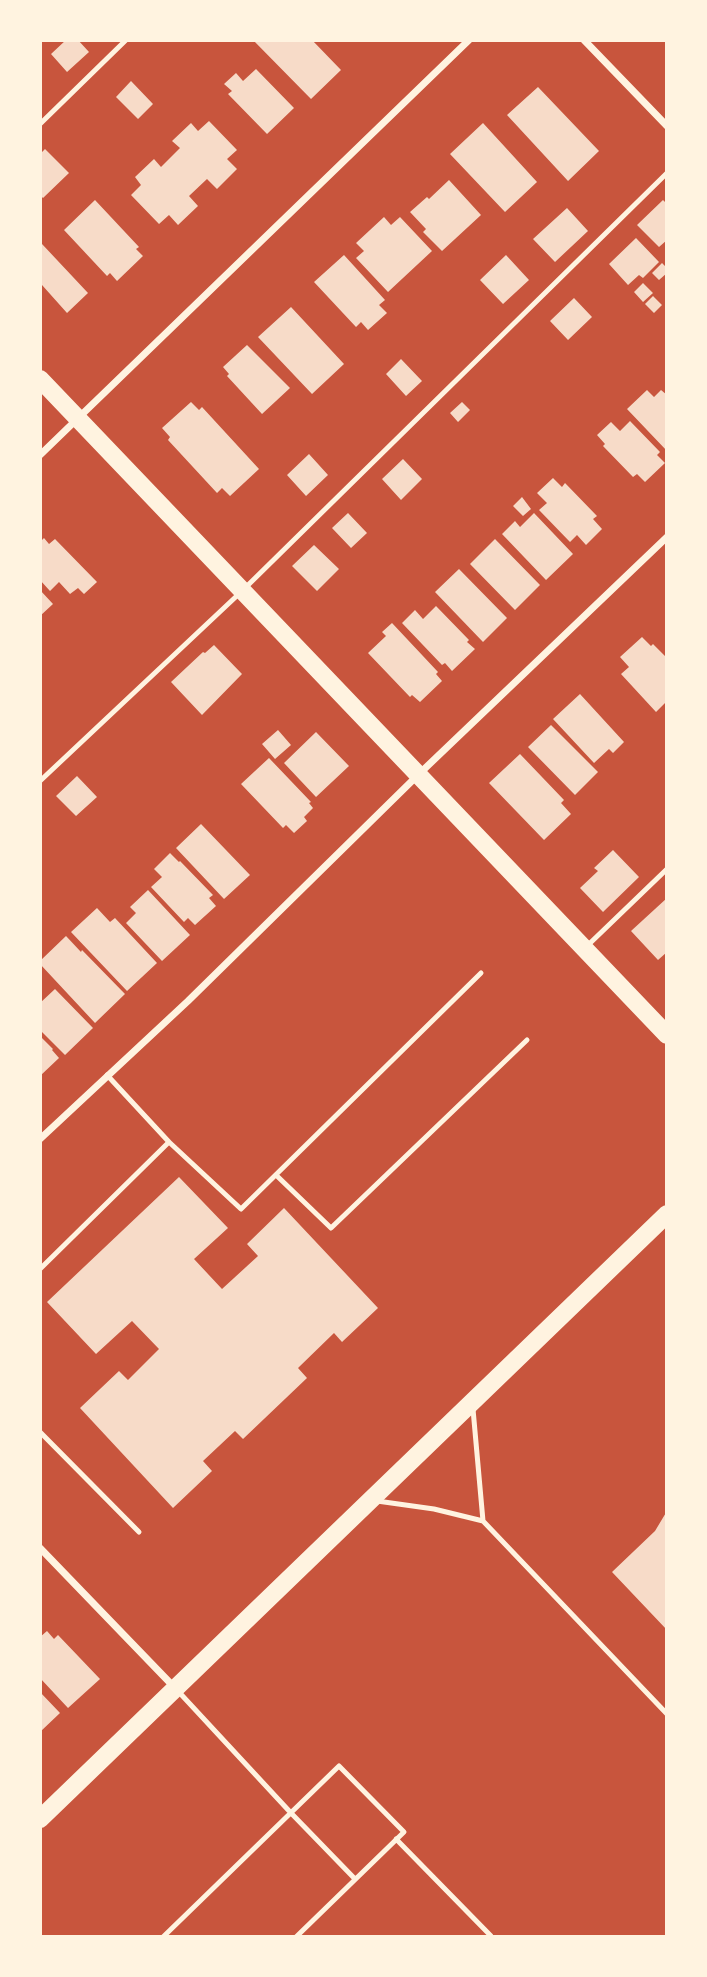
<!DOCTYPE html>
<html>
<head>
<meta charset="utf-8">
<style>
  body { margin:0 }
  #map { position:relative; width:707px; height:1977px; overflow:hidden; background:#c8553d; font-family:Roboto,sans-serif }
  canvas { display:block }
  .frame { position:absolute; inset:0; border:42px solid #fff3e0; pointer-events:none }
</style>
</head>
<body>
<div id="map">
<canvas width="707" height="1977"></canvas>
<div class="frame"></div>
</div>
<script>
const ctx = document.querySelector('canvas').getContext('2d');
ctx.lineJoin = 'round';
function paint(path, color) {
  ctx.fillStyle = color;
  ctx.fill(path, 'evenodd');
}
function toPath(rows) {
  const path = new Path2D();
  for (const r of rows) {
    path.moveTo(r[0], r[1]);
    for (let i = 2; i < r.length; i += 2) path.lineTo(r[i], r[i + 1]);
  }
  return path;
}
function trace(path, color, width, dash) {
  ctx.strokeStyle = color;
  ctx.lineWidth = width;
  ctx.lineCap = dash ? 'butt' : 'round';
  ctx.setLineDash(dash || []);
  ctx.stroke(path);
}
paint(toPath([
  [66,40,78,40,89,52,67,72,51,54],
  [253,40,312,40,341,70,311,99],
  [256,69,294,108,267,134,228,94,232,91,224,84,236,73,243,81],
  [131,81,153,104,138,119,116,97],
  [538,87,599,151,568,181,507,115],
  [209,121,237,150,227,159,237,169,217,189,207,179,189,196,198,206,178,225,169,215,159,224,131,195,141,185,135,177,154,159,161,167,180,148,172,141,191,123,198,131],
  [483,123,537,182,505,212,450,154],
  [45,149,69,173,43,198,40,195,40,154],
  [449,180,481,215,442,251,423,232,426,229,410,212,427,197,429,199],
  [95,200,139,247,136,249,143,256,117,281,110,273,107,276,64,230],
  [663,200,667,204,667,240,659,247,637,225],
  [567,208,588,231,555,262,533,239],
  [384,217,391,225,400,217,432,251,388,292,356,258,364,251,356,243],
  [636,238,659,262,643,278,639,275,628,285,609,264],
  [42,244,88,293,67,313,42,285,40,286,40,246],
  [344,255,385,300,379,305,387,313,368,330,361,322,356,327,314,282],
  [506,255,529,280,503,304,480,280],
  [662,263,667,268,667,273,659,280,652,273],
  [643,283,653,293,643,302,634,292],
  [653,296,662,305,654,313,645,304],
  [574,298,592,317,568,340,550,321],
  [291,307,344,364,312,394,258,337],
  [247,345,290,388,262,414,227,376,229,374,223,367],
  [401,359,422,381,406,396,386,374],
  [647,390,654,397,661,390,667,395,667,451,627,409],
  [191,402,199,410,202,407,259,469,230,496,222,488,217,493,168,440,170,437,162,428],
  [462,402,470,410,458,422,450,413],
  [630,421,660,452,657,455,665,463,645,482,637,474,633,477,603,446,605,444,597,435,611,422,620,431],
  [309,454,328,475,306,496,287,475],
  [403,459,422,479,401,500,382,479],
  [553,478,562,487,565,483,597,516,593,519,602,529,586,545,577,535,570,542,539,510,547,503,537,493],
  [522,497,531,509,523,516,513,506],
  [348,513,367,533,351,548,332,528],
  [534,513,573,554,546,580,502,534,515,521,520,527],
  [44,538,49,544,55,539,97,582,84,594,78,588,70,594,59,582,50,591,40,580,40,542],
  [495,539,540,585,515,610,470,564],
  [314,545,339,569,317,591,292,566],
  [459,569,507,618,483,642,435,592],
  [40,590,53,604,40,616],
  [436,606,469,640,467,642,475,649,452,671,445,663,442,665,402,623,415,610,423,619],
  [392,623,438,672,436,674,442,681,420,702,412,695,410,697,368,653,386,636,382,632],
  [642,637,651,646,653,644,667,658,667,701,656,712,621,674,629,667,620,657],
  [214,645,242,674,202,715,171,682,203,652,205,653],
  [580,694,624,742,613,753,609,749,594,763,553,719],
  [551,725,598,772,575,795,528,747],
  [278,730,291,745,275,759,262,744],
  [316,732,349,766,316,797,284,763],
  [520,754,564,800,561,803,571,814,544,840,489,783],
  [269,758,311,802,309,803,313,808,304,817,307,821,294,833,286,825,283,828,241,784],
  [77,776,97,797,76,816,56,796],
  [201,824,250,875,224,899,176,848],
  [613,850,639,877,603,912,580,888,598,871,594,868],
  [170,853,179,862,180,861,213,895,209,898,216,906,195,925,188,918,184,922,151,887,162,877,154,869],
  [148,890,190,935,162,961,126,923,136,913,130,907],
  [667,898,667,952,658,960,631,931],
  [97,908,110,922,115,918,157,963,127,991,71,932],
  [66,936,81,952,82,950,125,994,95,1023,40,964,40,961],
  [55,989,93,1028,65,1055,40,1030,40,1003],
  [40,1036,53,1049,52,1050,59,1058,40,1076],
  [179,1177,228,1228,194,1259,222,1289,258,1256,247,1244,284,1208,378,1308,342,1342,334,1333,298,1368,307,1378,243,1439,235,1431,203,1461,212,1471,173,1508,80,1408,119,1371,128,1380,159,1349,132,1321,96,1354,47,1302],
  [667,1511,667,1630,612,1572,655,1531],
  [47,1631,54,1639,58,1635,100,1679,68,1708,40,1678,40,1637],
  [40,1692,60,1713,40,1732]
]), '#f7dbc8');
trace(toPath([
  [40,124,126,40],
  [40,781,242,591,667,173],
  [586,947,667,869],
  [169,1142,241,1209,481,973],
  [276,1175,331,1228,527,1040],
  [40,1269,169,1142,107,1075],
  [473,1409,483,1521],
  [40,1432,139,1532],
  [377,1501,434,1509,483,1521,667,1714],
  [177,1690,291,1813,355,1879],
  [396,1839,491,1936],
  [163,1937,339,1766,404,1832,296,1937]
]), '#fff3e0', 5);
trace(toPath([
  [584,40,667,126],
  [40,455,469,40],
  [40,1139,188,1001,418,775,667,537],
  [40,1548,175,1688]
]), '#fff3e0', 7);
trace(toPath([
  [40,379,667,1035],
  [40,1819,667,1214]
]), '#fff3e0', 18);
</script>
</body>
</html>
